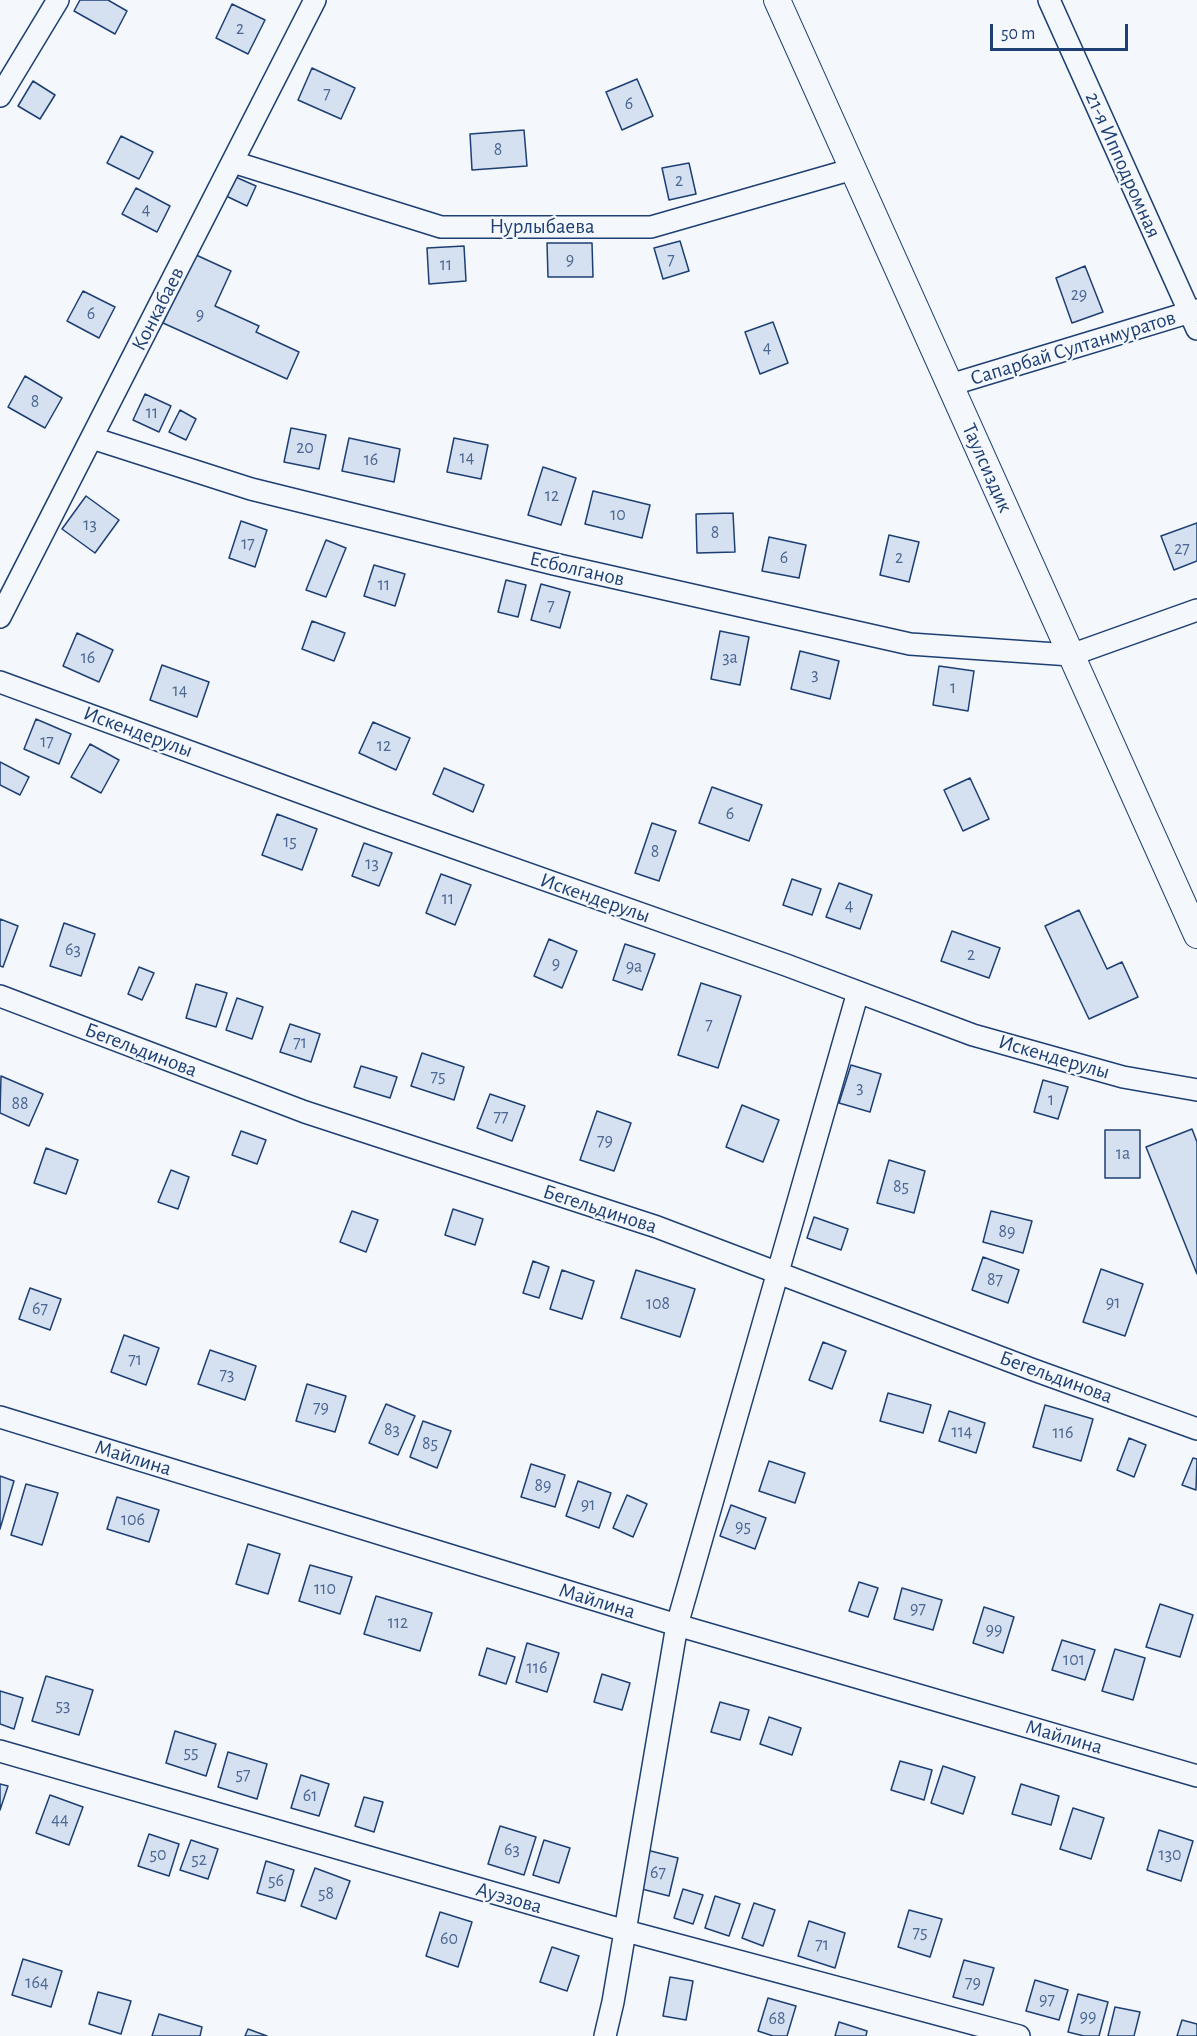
<!DOCTYPE html>
<html>
<head>
<meta charset="utf-8">
<style>
  body { margin:0 }
  #map { position:relative; width:1197px; height:2036px; overflow:hidden; background:#f4f7fb; font-family:"Alegreya Sans",sans-serif }
  canvas { display:block }
  .scale { position:absolute; left:990px; top:24px; width:138px; height:27px; box-sizing:border-box; border:3px solid #1d3f73; border-top:0; padding-left:8px; font-size:18px; line-height:21px; white-space:nowrap; color:#1d3f73; -webkit-text-stroke:4px #f4f7fb; paint-order:stroke }
</style>
</head>
<body>
<div id="map">
<canvas width="1197" height="2036"></canvas>
<div class="scale">50 m</div>
</div>
<script>
const ctx = document.querySelector('canvas').getContext('2d');
ctx.lineJoin = 'round';
function paint(path, color) {
  ctx.fillStyle = color;
  ctx.fill(path, 'evenodd');
}
function toPath(rows) {
  const path = new Path2D();
  for (const r of rows) {
    path.moveTo(r[0], r[1]);
    for (let i = 2; i < r.length; i += 2) path.lineTo(r[i], r[i + 1]);
  }
  return path;
}
function trace(path, color, width, dash) {
  ctx.strokeStyle = color;
  ctx.lineWidth = width;
  ctx.lineCap = dash ? 'butt' : 'round';
  ctx.setLineDash(dash || []);
  ctx.stroke(path);
}
function drawText(font, color, halo, rows, align = 'center') {
  ctx.font = font + ' "Alegreya Sans",sans-serif';
  ctx.lineWidth = 4.5;
  ctx.setLineDash([]);
  ctx.textBaseline = 'middle';
  ctx.strokeStyle = halo;
  ctx.fillStyle = color;
  for (const [text, x, y, turn = 0] of rows) {
    ctx.save();
    ctx.translate(x, y);
    ctx.rotate((+turn || 0) * Math.PI / 180);
    ctx.textAlign = isNaN(turn) ? turn : align;
    if (halo) ctx.strokeText(text, 0, 0);
    ctx.fillText(text, 0, 0);
    ctx.restore();
  }
}
const building = toPath([
  [80,0,108,0,127,11,115,34,74,11,80,0],
  [232,4,265,20,248,54,216,38,232,4],
  [312,68,355,88,341,119,298,100,312,68],
  [637,79,653,116,622,130,606,92,637,79],
  [33,81,55,95,40,119,18,106,33,81],
  [524,130,527,166,472,170,470,134,524,130],
  [121,136,153,152,139,179,107,163,121,136],
  [689,163,696,194,669,200,662,168,689,163],
  [231,175,256,186,247,206,222,194,231,175],
  [136,188,170,206,157,232,122,214,136,188],
  [680,241,689,271,663,279,654,248,680,241],
  [547,243,592,243,593,277,548,277,547,243],
  [464,246,466,281,429,284,427,248,464,246],
  [194,254,231,271,215,306,259,326,256,332,299,352,287,379,163,323,194,254],
  [1085,266,1103,312,1072,323,1056,278,1085,266],
  [83,291,115,307,99,338,67,321,83,291],
  [773,322,788,363,760,374,745,332,773,322],
  [25,376,62,398,45,428,8,407,25,376],
  [145,394,171,406,159,432,133,420,145,394],
  [180,410,196,419,186,440,169,432,180,410],
  [291,428,326,435,319,469,284,462,291,428],
  [349,438,400,449,394,482,342,471,349,438],
  [454,438,488,445,481,479,447,472,454,438],
  [543,467,576,478,561,525,528,515,543,467],
  [593,491,650,505,642,538,585,524,593,491],
  [86,496,119,520,95,553,62,529,86,496],
  [733,513,735,552,697,553,696,514,733,513],
  [241,521,267,530,255,567,229,558,241,521],
  [1197,523,1197,561,1174,570,1161,536,1197,523],
  [889,535,919,542,909,582,880,575,889,535],
  [769,537,806,545,799,578,762,571,769,537],
  [326,540,346,548,326,597,306,590,326,540],
  [374,565,405,574,395,606,364,596,374,565],
  [506,580,526,585,518,617,498,612,506,580],
  [541,584,570,592,560,628,531,620,541,584],
  [312,621,345,633,334,661,302,649,312,621],
  [720,631,749,637,740,685,711,679,720,631],
  [77,633,113,650,99,682,63,666,77,633],
  [800,651,839,661,830,699,791,689,800,651],
  [162,665,209,682,197,717,150,700,162,665],
  [939,666,974,671,968,711,933,705,939,666],
  [36,719,71,734,59,764,24,749,36,719],
  [373,722,410,738,396,770,359,753,373,722],
  [90,744,119,760,101,793,71,777,90,744],
  [0,762,29,777,20,795,0,785,0,762],
  [444,768,484,785,473,812,433,794,444,768],
  [970,778,989,819,963,831,944,790,970,778],
  [712,787,762,805,749,841,699,823,712,787],
  [277,814,317,829,302,870,262,855,277,814],
  [652,823,676,831,659,881,635,873,652,823],
  [364,843,392,853,379,886,352,876,364,843],
  [441,874,471,885,455,925,426,913,441,874],
  [792,879,821,889,812,915,783,905,792,879],
  [839,883,872,895,860,929,826,917,839,883],
  [1079,910,1107,969,1122,962,1138,997,1089,1019,1045,926,1079,910],
  [0,919,18,926,3,967,0,966,0,919],
  [64,923,95,934,81,976,50,966,64,923],
  [952,931,1000,948,989,978,941,961,952,931],
  [549,939,577,951,562,988,534,976,549,939],
  [625,944,655,954,642,990,613,980,625,944],
  [139,967,154,973,142,1000,128,994,139,967],
  [701,983,741,996,718,1068,678,1055,701,983],
  [196,984,227,993,216,1027,186,1018,196,984],
  [237,998,263,1007,252,1039,226,1030,237,998],
  [290,1024,320,1034,311,1062,280,1052,290,1024],
  [422,1053,464,1067,454,1100,411,1086,422,1053],
  [851,1065,881,1074,870,1112,839,1103,851,1065],
  [361,1066,397,1077,390,1098,354,1087,361,1066],
  [1,1076,43,1094,29,1126,0,1113,1,1076],
  [1043,1080,1068,1087,1058,1119,1034,1112,1043,1080],
  [490,1094,525,1106,512,1141,477,1128,490,1094],
  [742,1105,779,1120,763,1162,726,1147,742,1105],
  [597,1111,631,1123,614,1171,580,1160,597,1111],
  [1192,1129,1197,1142,1197,1274,1146,1147,1192,1129],
  [1105,1130,1140,1130,1140,1178,1105,1178,1105,1130],
  [241,1131,266,1140,257,1164,232,1155,241,1131],
  [46,1148,78,1160,66,1194,34,1183,46,1148],
  [889,1160,925,1171,914,1213,877,1203,889,1160],
  [171,1170,189,1177,178,1209,158,1202,171,1170],
  [453,1209,483,1219,475,1245,445,1235,453,1209],
  [352,1211,378,1220,366,1252,340,1242,352,1211],
  [991,1211,1032,1221,1023,1253,983,1242,991,1211],
  [814,1217,848,1229,841,1250,807,1238,814,1217],
  [983,1257,1019,1270,1008,1303,972,1290,983,1257],
  [533,1261,549,1267,539,1298,523,1293,533,1261],
  [1101,1269,1143,1284,1125,1336,1083,1322,1101,1269],
  [562,1270,594,1281,582,1319,550,1309,562,1270],
  [636,1270,695,1289,680,1337,621,1318,636,1270],
  [30,1288,61,1299,50,1330,19,1319,30,1288],
  [124,1335,159,1348,146,1385,111,1372,124,1335],
  [823,1342,846,1351,832,1389,809,1380,823,1342],
  [210,1350,256,1366,245,1400,198,1384,210,1350],
  [307,1384,346,1396,335,1432,296,1421,307,1384],
  [888,1393,931,1405,923,1433,880,1421,888,1393],
  [386,1404,415,1416,398,1455,369,1443,386,1404],
  [1045,1405,1093,1419,1081,1461,1033,1447,1045,1405],
  [949,1411,985,1423,976,1453,939,1441,949,1411],
  [423,1421,451,1431,437,1468,410,1457,423,1421],
  [1129,1438,1146,1445,1134,1477,1117,1470,1129,1438],
  [1193,1458,1197,1459,1196,1490,1182,1485,1193,1458],
  [769,1461,805,1473,795,1503,759,1491,769,1461],
  [531,1464,565,1475,555,1507,521,1497,531,1464],
  [0,1476,14,1481,0,1529,0,1476],
  [578,1481,611,1493,599,1528,566,1516,578,1481],
  [26,1484,58,1493,42,1545,11,1535,26,1484],
  [627,1495,647,1504,633,1537,613,1528,627,1495],
  [117,1497,159,1510,149,1542,107,1529,117,1497],
  [731,1505,766,1518,755,1549,720,1536,731,1505],
  [248,1544,280,1554,268,1594,236,1584,248,1544],
  [310,1565,352,1577,340,1614,299,1601,310,1565],
  [859,1582,878,1588,868,1617,849,1611,859,1582],
  [902,1588,942,1600,933,1630,894,1619,902,1588],
  [376,1596,432,1613,420,1651,364,1634,376,1596],
  [1160,1604,1193,1615,1180,1657,1146,1647,1160,1604],
  [984,1607,1014,1617,1003,1653,973,1643,984,1607],
  [1062,1640,1095,1650,1085,1680,1052,1670,1062,1640],
  [527,1643,559,1653,547,1692,516,1682,527,1643],
  [487,1648,515,1657,506,1684,479,1675,487,1648],
  [1115,1649,1145,1658,1133,1700,1102,1691,1115,1649],
  [602,1674,630,1683,622,1710,594,1702,602,1674],
  [46,1676,93,1690,79,1735,32,1721,46,1676],
  [0,1691,23,1698,14,1729,0,1724,0,1691],
  [720,1702,749,1710,740,1740,711,1732,720,1702],
  [769,1717,801,1728,792,1755,760,1744,769,1717],
  [175,1731,216,1744,206,1776,166,1763,175,1731],
  [228,1752,267,1764,257,1799,218,1787,228,1752],
  [900,1761,932,1770,924,1800,891,1790,900,1761],
  [943,1766,975,1777,963,1814,931,1803,943,1766],
  [301,1775,329,1784,319,1816,291,1808,301,1775],
  [0,1784,8,1786,0,1810,0,1784],
  [1021,1784,1059,1796,1051,1825,1012,1814,1021,1784],
  [50,1795,83,1807,69,1845,36,1833,50,1795],
  [364,1797,383,1802,374,1832,355,1826,364,1797],
  [1073,1808,1104,1818,1091,1859,1060,1849,1073,1808],
  [500,1826,536,1837,524,1875,488,1864,500,1826],
  [1159,1830,1193,1841,1181,1881,1147,1870,1159,1830],
  [149,1834,179,1844,169,1876,138,1866,149,1834],
  [191,1840,218,1849,208,1879,180,1870,191,1840],
  [544,1840,570,1848,559,1883,533,1875,544,1840],
  [647,1850,678,1858,669,1896,638,1888,647,1850],
  [266,1861,294,1870,285,1901,257,1893,266,1861],
  [315,1868,350,1881,336,1919,301,1906,315,1868],
  [683,1889,703,1895,693,1924,674,1918,683,1889],
  [715,1896,740,1904,729,1936,705,1928,715,1896],
  [754,1903,775,1910,763,1946,742,1938,754,1903],
  [909,1910,942,1919,930,1957,898,1947,909,1910],
  [440,1912,472,1922,458,1967,426,1956,440,1912],
  [809,1921,845,1933,835,1968,798,1956,809,1921],
  [552,1947,579,1956,567,1991,540,1982,552,1947],
  [23,1959,62,1971,51,2007,12,1995,23,1959],
  [964,1960,994,1968,983,2005,953,1997,964,1960],
  [670,1977,693,1981,686,2020,663,2016,670,1977],
  [1035,1980,1068,1990,1059,2020,1026,2011,1035,1980],
  [98,1992,131,2001,121,2034,89,2024,98,1992],
  [1078,1994,1108,2002,1099,2036,1084,2036,1068,2032,1078,1994],
  [768,1998,796,2006,787,2036,773,2036,758,2031,768,1998],
  [1115,2007,1140,2012,1134,2036,1108,2036,1115,2007],
  [159,2014,202,2027,200,2036,152,2036,159,2014],
  [1182,2020,1197,2024,1197,2036,1177,2036,1182,2020],
  [839,2022,867,2031,866,2036,835,2036,839,2022],
  [248,2029,267,2036,245,2036,248,2029]
]);
paint(building, '#d5e0f0');
trace(building, '#1d3f73', 1.5);
const minor = toPath([
  [1049,0,1197,329],
  [0,96,58,0],
  [233,162,441,227,651,227,853,169],
  [950,385,1197,310],
  [92,438,251,489,554,564,910,644,1071,655,1197,610],
  [0,617,315,0],
  [0,682,373,819,786,965,973,1035,1123,1077,1197,1090],
  [0,996,305,1112,657,1227,1031,1369,1197,1429],
  [0,1417,677,1625,1197,1776],
  [0,1751,626,1931,1019,2036],
  [605,2036,613,2002,677,1625,858,992]
]);
const major = toPath([
  [777,0,1197,935]
]);
trace(minor, '#1d3f73', 24);
trace(major, '#1d3f73', 28);
trace(minor, '#f4f7fb', 21);
trace(major, '#f4f7fb', 26);
drawText('18px', '#4b6792', null, [
  ["2",240,29],
  ["7",327,94],
  ["6",629,104],
  ["8",498,150],
  ["2",679,181],
  ["4",146,210],
  ["9",570,260],
  ["7",671,260],
  ["11",446,265],
  ["29",1079,295],
  ["6",91,314],
  ["9",200,315],
  ["4",767,348],
  ["8",35,402],
  ["11",152,413],
  ["20",305,448],
  ["14",467,458],
  ["16",371,460],
  ["12",552,496],
  ["10",618,515],
  ["13",90,525],
  ["8",715,533],
  ["17",248,544],
  ["27",1182,549],
  ["6",784,558],
  ["2",899,558],
  ["11",384,585],
  ["7",551,606],
  ["16",88,658],
  ["3а",730,658],
  ["3",815,675],
  ["1",953,688],
  ["14",180,691],
  ["17",47,742],
  ["12",384,746],
  ["6",730,814],
  ["15",290,842],
  ["8",655,852],
  ["13",372,864],
  ["11",448,899],
  ["4",849,906],
  ["63",73,950],
  ["2",971,955],
  ["9",556,964],
  ["9а",634,967],
  ["7",709,1025],
  ["71",300,1043],
  ["75",438,1077],
  ["3",860,1088],
  ["1",1051,1100],
  ["88",20,1104],
  ["77",501,1117],
  ["79",605,1141],
  ["1а",1123,1154],
  ["85",901,1187],
  ["89",1007,1232],
  ["87",995,1280],
  ["91",1113,1303],
  ["108",658,1304],
  ["67",40,1309],
  ["71",135,1360],
  ["73",227,1375],
  ["79",321,1408],
  ["83",392,1430],
  ["114",962,1432],
  ["116",1063,1433],
  ["85",430,1444],
  ["89",543,1486],
  ["91",588,1505],
  ["106",133,1520],
  ["95",743,1527],
  ["110",325,1589],
  ["97",918,1609],
  ["112",398,1623],
  ["99",994,1630],
  ["101",1074,1660],
  ["116",537,1668],
  ["53",63,1706],
  ["55",191,1753],
  ["57",243,1775],
  ["61",310,1796],
  ["44",60,1820],
  ["63",512,1850],
  ["50",158,1855],
  ["130",1170,1855],
  ["52",199,1860],
  ["67",658,1873],
  ["56",276,1881],
  ["58",326,1894],
  ["75",920,1933],
  ["60",449,1939],
  ["71",822,1945],
  ["164",37,1983],
  ["79",973,1983],
  ["97",1047,2000],
  ["99",1088,2017],
  ["68",777,2019]
]);
drawText('21px', '#1d3f73', '#f4f7fb', [
  ["21-я Ипподромная",1123,165,66],
  ["Нурлыбаева",542,227],
  ["Конкабаев",158,309,-63],
  ["Сапарбай Султанмуратов",1073,348,-17],
  ["Таулсиздик",987,468,66],
  ["Есболганов",577,569,13],
  ["Искендерулы",138,732,20],
  ["Искендерулы",595,898,19],
  ["Бегельдинова",141,1050,21],
  ["Искендерулы",1054,1057,16],
  ["Бегельдинова",600,1209,18],
  ["Бегельдинова",1056,1377,20],
  ["Майлина",133,1458,17],
  ["Майлина",597,1601,17],
  ["Майлина",1064,1737,16],
  ["Ауэзова",509,1898,16]
]);
</script>
</body>
</html>
